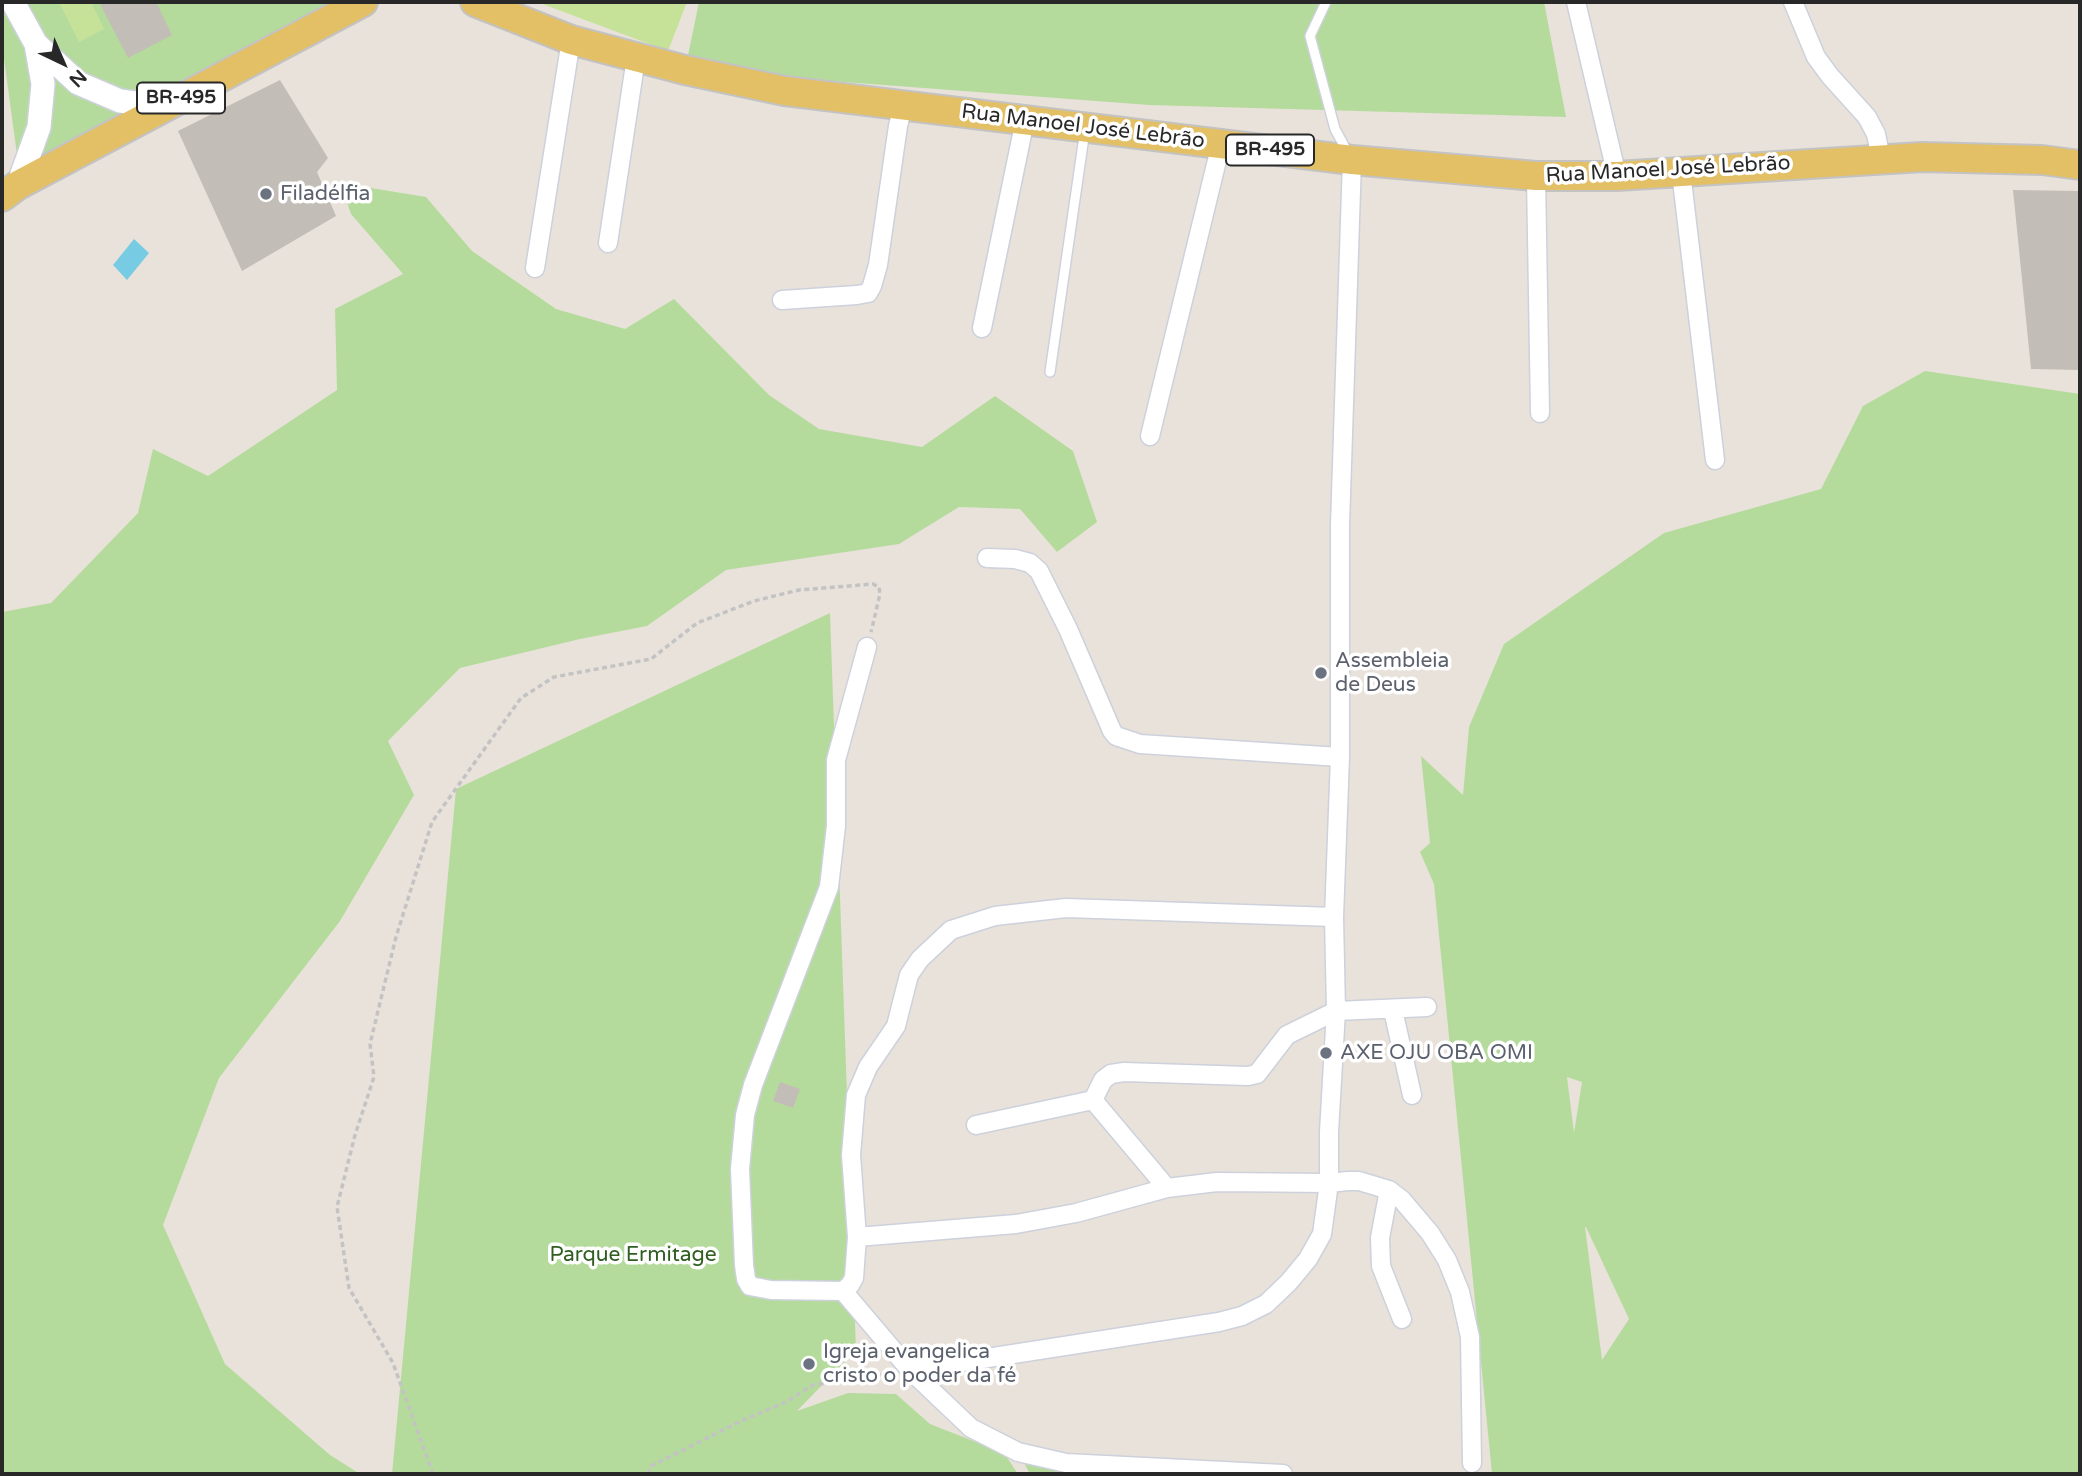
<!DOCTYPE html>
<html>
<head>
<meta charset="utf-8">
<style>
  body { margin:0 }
  #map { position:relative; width:2082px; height:1476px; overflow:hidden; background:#e9e2db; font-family:"Varela Round",sans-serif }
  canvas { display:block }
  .frame { position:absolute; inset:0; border:4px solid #282828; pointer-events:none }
  .north { position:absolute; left:28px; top:28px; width:70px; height:70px; -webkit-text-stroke:5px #fff; paint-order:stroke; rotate:136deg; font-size:19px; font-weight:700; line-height:28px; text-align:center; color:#282828 }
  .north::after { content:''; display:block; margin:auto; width:24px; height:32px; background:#282828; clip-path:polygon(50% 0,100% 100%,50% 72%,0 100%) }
</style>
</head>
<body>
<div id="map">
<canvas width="2082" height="1476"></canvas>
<div class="frame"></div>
<div class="north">N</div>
</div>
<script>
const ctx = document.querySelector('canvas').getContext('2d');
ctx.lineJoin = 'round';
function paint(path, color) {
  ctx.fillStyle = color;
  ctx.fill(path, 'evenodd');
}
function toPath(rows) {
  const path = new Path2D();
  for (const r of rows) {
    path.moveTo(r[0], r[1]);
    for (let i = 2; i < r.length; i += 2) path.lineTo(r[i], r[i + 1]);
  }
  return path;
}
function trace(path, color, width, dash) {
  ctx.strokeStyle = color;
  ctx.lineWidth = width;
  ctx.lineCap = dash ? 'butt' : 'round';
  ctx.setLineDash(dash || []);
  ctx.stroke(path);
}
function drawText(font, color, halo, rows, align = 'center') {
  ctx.font = font + ' "Varela Round",sans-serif';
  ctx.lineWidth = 7;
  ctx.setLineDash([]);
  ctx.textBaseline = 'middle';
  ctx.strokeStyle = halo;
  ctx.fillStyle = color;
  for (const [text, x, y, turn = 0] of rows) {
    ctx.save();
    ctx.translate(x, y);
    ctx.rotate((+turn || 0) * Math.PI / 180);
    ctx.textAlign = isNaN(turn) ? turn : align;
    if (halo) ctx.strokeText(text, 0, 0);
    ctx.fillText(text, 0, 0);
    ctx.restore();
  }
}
paint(toPath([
  [2,2,363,2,242,67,23,199,2,44],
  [699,2,1544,2,1566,117,1149,105,685,70],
  [340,183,426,197,472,251,556,309,625,329,674,299,769,395,819,429,922,447,995,396,1073,451,1097,522,1057,552,1020,509,959,507,899,544,726,570,647,626,580,639,460,668,388,741,414,795,340,921,219,1078,163,1225,225,1364,330,1455,360,1474,2,1474,2,612,51,603,138,513,153,449,208,476,337,390,335,309,403,274,351,214],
  [1925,371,2080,394,2080,1474,1492,1474,1434,884,1420,852,1430,843,1421,756,1463,795,1469,727,1504,644,1664,533,1821,489,1863,406],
  [1567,1077,1582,1082,1574,1133],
  [1586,1227,1629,1319,1602,1360,1585,1227],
  [830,613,856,1350,797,1411,848,1393,896,1394,930,1424,1004,1453,1018,1474,392,1474,456,789],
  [1018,1452,1217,1474,1030,1474]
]), '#b5db9c');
paint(toPath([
  [59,2,91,2,104,29,79,42],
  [537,2,687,2,668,51]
]), '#c6e298');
paint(toPath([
  [134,239,149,253,127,280,113,265]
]), '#77cbe2');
paint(toPath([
  [99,2,156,2,172,35,128,58],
  [280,80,328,158,317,172,336,216,242,271,178,131],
  [2013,190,2080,191,2080,370,2031,369],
  [780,1082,800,1089,793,1108,773,1101]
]), '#c2bdb6');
const service = toPath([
  [1326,2,1310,36,1335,129,1349,155],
  [1050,372,1085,130]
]);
const minor = toPath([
  [1576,2,1617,176],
  [1793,2,1816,57,1830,76,1867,117,1876,134,1881,159],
  [1681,172,1715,460],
  [1536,176,1540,413],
  [608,243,636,58],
  [535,268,571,40],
  [782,300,857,295,868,293,872,286,878,265,898,126,903,106],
  [982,328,1025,120],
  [1150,436,1221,144],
  [987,558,1015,559,1030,563,1039,571,1068,629,1112,731,1116,736,1140,744,1340,757],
  [867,647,836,760,836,826,829,887,753,1085,745,1115,740,1169,744,1265,746,1279,750,1286,771,1290,843,1291,850,1285,854,1278,857,1237,851,1155,856,1095,868,1067,896,1026,909,975,920,959,951,930,995,916,1066,908,1334,917],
  [1393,1010,1412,1095],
  [976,1125,1093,1100],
  [1167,1188,1093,1100,1103,1080,1111,1074,1124,1072,1248,1076,1257,1074,1287,1035,1336,1011,1427,1007],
  [1389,1190,1380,1238,1381,1266,1402,1319],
  [857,1237,1016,1224,1076,1213,1167,1188,1217,1182,1329,1183,1348,1181,1359,1181,1389,1190,1402,1200,1430,1233,1447,1260,1460,1292,1470,1337,1472,1463],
  [843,1291,910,1370,971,1428,1018,1452,1066,1463,1283,1474],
  [910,1370,1219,1322,1242,1316,1266,1304,1289,1282,1308,1259,1322,1234,1329,1183,1329,1132,1336,1011,1334,917,1340,757,1340,525,1352,160]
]);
const tertiary = toPath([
  [13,2,36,44,43,84,39,127,18,185],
  [36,44,78,83,120,101,164,107]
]);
const primary = toPath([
  [475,2,571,40,685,70,785,91,1352,160,1536,176,1617,176,1922,157,2042,160,2080,165],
  [2,197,18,185,363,2]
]);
trace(service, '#cdd1dc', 12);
trace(minor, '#cdd1dc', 21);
trace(tertiary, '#cdd1dc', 26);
trace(primary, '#c3c3c3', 32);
trace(toPath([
  [433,1474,393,1363,349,1288,337,1207,355,1135,374,1077,370,1044,396,937,432,822,521,698,554,677,651,659,697,623,754,601,799,590,873,584,879,587,880,594,871,632],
  [648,1474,651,1466,741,1421,786,1402,813,1385,889,1374]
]), '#c3c3c3', 3.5, [5, 3.5]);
trace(service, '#fff', 9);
trace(minor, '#fff', 18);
trace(tertiary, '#fff', 23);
trace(primary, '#e3bf66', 28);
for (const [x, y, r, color] of [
  [266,194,7,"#6b7280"],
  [1321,673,7,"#6b7280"],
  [1326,1053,7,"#6b7280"],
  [809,1364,7,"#6b7280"]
]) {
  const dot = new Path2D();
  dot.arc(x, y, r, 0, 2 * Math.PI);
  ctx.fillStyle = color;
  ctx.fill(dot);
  trace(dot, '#fff', 2.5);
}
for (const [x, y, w] of [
  [181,98,88],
  [1270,150,88]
]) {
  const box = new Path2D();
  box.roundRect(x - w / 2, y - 15.5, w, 31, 5);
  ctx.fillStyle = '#fff';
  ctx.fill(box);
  trace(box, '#282828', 2);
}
drawText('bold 19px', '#282828', null, [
  ["BR-495",181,98],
  ["BR-495",1270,150]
]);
drawText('21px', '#282828', '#fff', [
  ["Rua Manoel José Lebrão",1083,127,7],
  ["Rua Manoel José Lebrão",1668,170,-3]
]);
drawText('21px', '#5b616d', '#fff', [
  ["Filadélfia",280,194],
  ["Assembleia",1335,661],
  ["de Deus",1335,685],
  ["AXE OJU OBA OMI",1340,1053],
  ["Igreja evangelica",823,1352],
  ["cristo o poder da fé",823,1376]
], 'left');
drawText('21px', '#305d20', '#fff', [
  ["Parque Ermitage",633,1255]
]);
</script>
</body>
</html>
